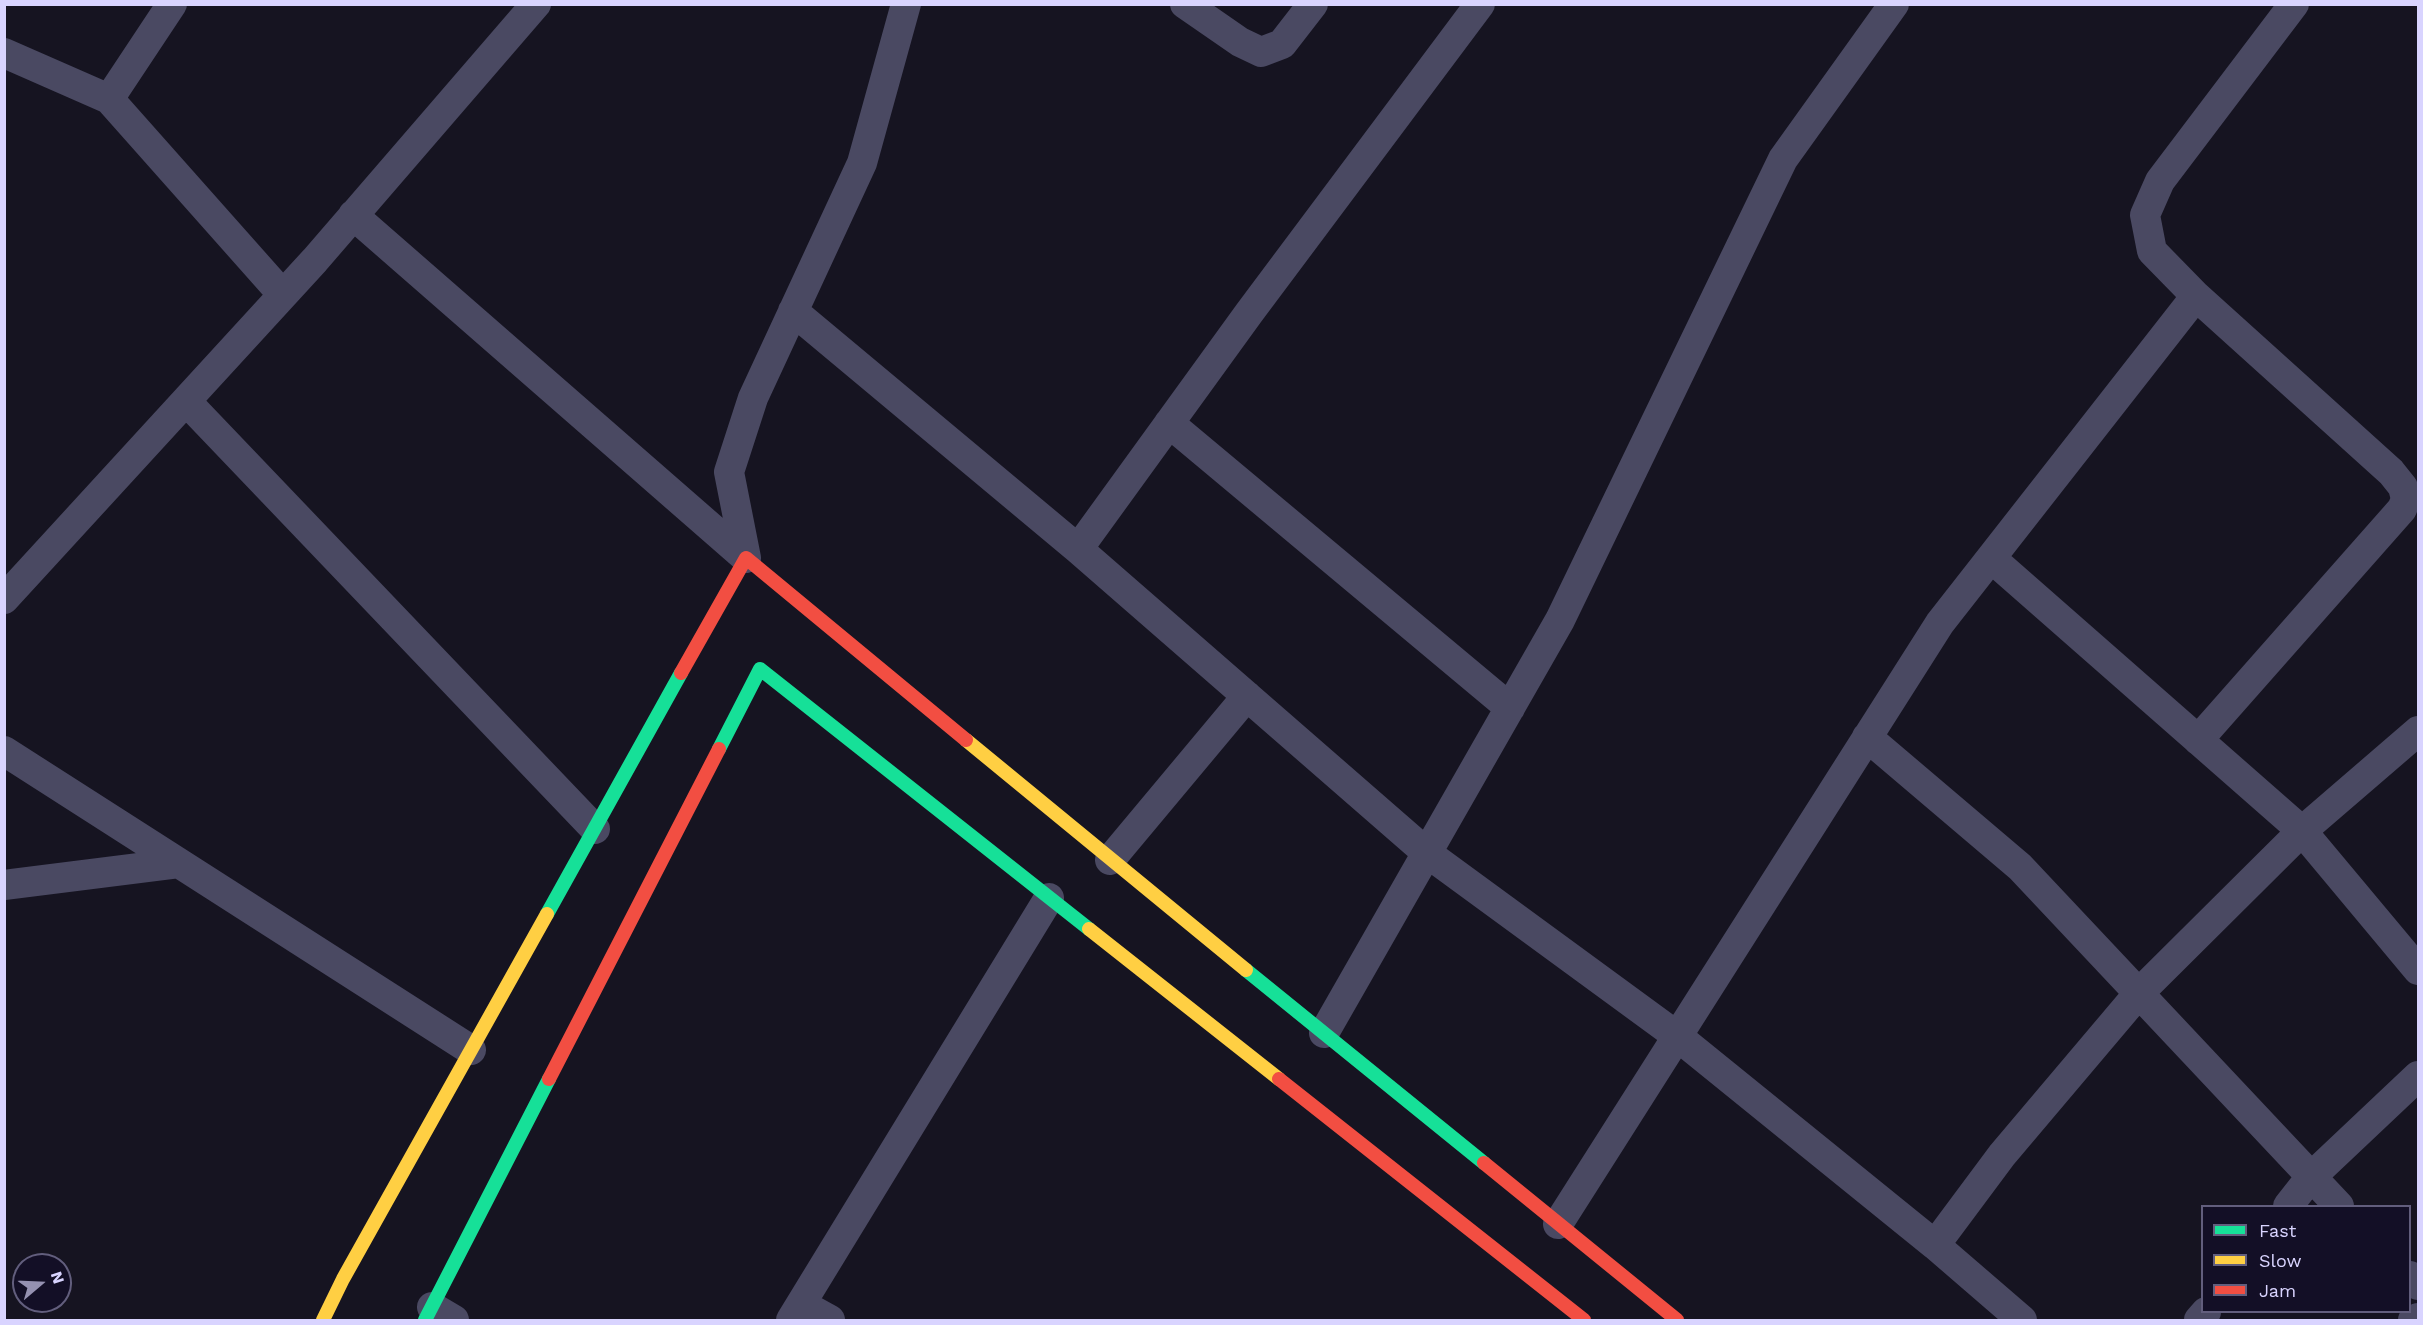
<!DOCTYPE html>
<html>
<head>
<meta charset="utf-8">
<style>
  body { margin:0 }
  #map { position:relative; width:2423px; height:1325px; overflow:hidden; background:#161421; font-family:"Work Sans",sans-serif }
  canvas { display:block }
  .frame { position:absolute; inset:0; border:6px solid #d9d4ff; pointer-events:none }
  .legend { position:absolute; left:2201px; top:1205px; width:210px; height:108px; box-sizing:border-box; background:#130f26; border:2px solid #625e7d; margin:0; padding:8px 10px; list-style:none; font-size:18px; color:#d9d4ff }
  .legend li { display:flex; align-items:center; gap:12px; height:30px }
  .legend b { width:30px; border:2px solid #625e7d }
  .north { position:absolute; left:12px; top:1253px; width:60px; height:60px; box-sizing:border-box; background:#130f26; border:2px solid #625e7d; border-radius:50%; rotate:71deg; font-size:16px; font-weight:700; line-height:24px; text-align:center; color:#d9d4ff }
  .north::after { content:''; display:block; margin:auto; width:21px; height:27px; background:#9591b1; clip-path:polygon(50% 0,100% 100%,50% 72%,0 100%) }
</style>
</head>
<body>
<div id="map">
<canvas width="2423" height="1325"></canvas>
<div class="frame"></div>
<ul class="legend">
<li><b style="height:8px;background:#16e098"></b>Fast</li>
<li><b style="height:8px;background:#ffcf43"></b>Slow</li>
<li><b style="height:8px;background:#f24e42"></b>Jam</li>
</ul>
<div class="north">N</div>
</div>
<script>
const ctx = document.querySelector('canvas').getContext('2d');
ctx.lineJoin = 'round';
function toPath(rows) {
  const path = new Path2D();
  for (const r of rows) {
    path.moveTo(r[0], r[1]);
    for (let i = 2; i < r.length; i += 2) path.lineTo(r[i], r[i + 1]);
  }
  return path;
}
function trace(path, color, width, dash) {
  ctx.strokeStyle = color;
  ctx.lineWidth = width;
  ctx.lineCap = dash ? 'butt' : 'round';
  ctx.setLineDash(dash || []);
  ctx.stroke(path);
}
trace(toPath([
  [1185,4,1240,42,1261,52,1282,44,1313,4],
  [4,53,109,99,283,295],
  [109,99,172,4],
  [353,215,746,558],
  [2196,296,2391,472,2403,487,2406,499,2402,509,2198,740],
  [793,311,1078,549,1427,853,1677,1036,1935,1245,2022,1320],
  [186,401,595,829],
  [1169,423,1510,708],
  [1078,549,1249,313,1480,4],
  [746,558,729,472,753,398,862,163,906,4],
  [1991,558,2302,831,2418,970],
  [4,599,315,260,536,4],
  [1867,737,2020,867,2339,1206],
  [4,751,471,1050],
  [1110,860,1247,696],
  [4,885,179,863],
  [1324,1033,1560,620,1783,159,1894,4],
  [2288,1206,2310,1178,2418,1076],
  [1558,1224,1940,623,2196,296,2152,251,2145,215,2160,181,2294,4],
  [1935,1245,2002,1155,2139,993,2302,831,2418,731],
  [2410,1276,2418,1285],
  [801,1304,830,1320],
  [432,1307,454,1320],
  [791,1320,1049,898],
  [2199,1320,2206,1312],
  [2413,1320,2418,1318]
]), '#4a4962', 30);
trace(toPath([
  [719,749,760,669,1089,929],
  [547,914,681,673],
  [1246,970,1484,1163],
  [425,1320,549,1079]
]), '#16e098', 14);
trace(toPath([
  [966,740,1246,970],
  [1089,929,1279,1079],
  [323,1320,343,1279,547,914]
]), '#ffcf43', 14);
trace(toPath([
  [681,673,746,558,966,740],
  [549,1079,719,749],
  [1279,1079,1584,1320],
  [1484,1163,1677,1320]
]), '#f24e42', 14);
</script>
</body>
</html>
